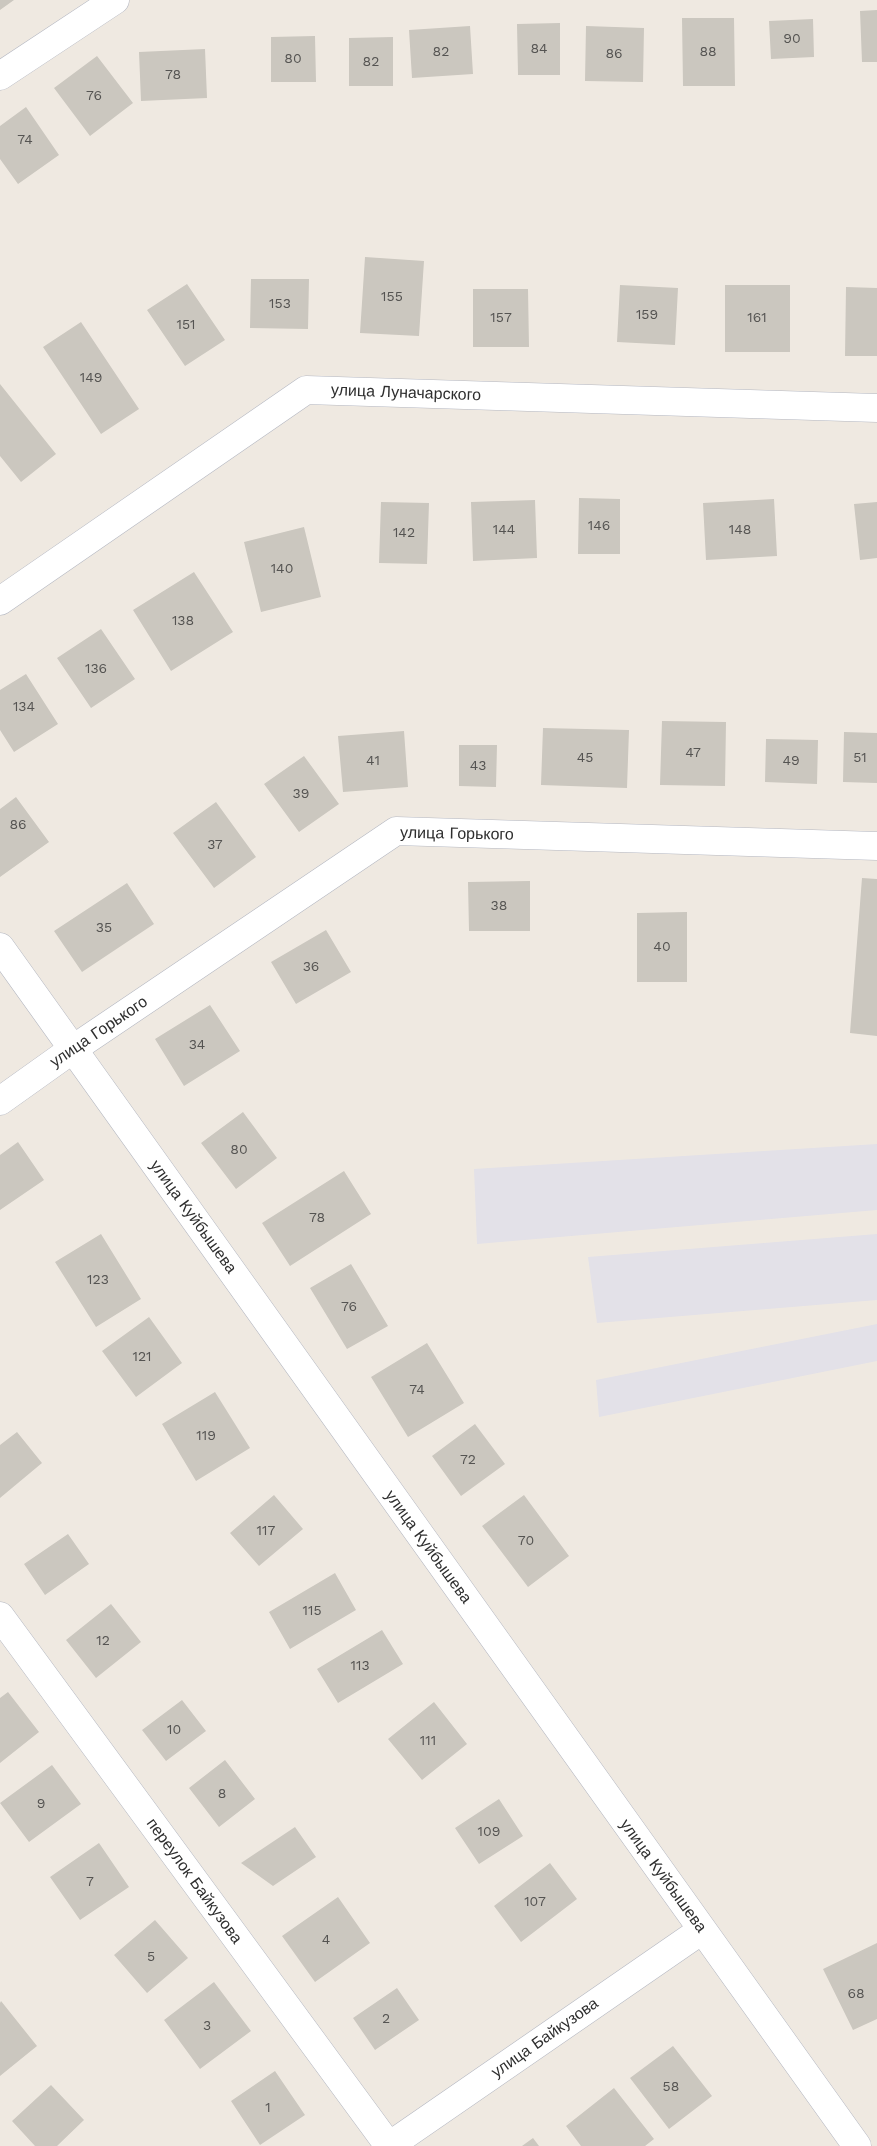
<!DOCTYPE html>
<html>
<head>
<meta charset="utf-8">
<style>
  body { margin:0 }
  canvas { display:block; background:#efe9e1 }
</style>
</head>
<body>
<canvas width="877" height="2146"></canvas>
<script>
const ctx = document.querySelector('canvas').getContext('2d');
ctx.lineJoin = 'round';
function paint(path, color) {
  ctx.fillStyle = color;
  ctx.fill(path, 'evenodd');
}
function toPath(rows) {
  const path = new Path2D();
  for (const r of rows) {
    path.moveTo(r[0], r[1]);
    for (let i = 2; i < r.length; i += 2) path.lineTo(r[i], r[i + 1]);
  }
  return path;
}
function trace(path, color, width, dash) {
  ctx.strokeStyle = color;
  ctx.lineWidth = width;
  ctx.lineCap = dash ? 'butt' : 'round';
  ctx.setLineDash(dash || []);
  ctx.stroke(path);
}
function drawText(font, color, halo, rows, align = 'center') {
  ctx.font = font + ' "Work Sans",sans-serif';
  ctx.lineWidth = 5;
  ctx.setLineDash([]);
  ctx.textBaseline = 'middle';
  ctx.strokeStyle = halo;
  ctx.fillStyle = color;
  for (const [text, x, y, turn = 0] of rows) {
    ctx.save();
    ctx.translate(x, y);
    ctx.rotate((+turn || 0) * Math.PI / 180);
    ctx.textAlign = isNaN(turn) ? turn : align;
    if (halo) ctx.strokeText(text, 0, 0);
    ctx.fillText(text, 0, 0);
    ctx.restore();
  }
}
paint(toPath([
  [877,1144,877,1210,477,1244,474,1169],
  [877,1234,877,1300,597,1323,588,1257],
  [877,1324,877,1361,599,1417,596,1380]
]), '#e3e1e8');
paint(toPath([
  [0,0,14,0,0,10],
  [877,10,877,62,862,62,860,11],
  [682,18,734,18,735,86,683,86],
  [813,19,814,57,771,59,769,21],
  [560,23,560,75,518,75,517,24],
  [470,26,473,74,412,78,409,30],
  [586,26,644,28,643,82,585,81],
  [315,36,316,82,271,82,271,37],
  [393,37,393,86,349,86,349,38],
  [205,49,207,98,141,101,139,52],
  [97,56,133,103,90,136,54,88],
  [26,107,59,155,18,184,0,159,0,126],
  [365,257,424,261,419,336,360,333],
  [251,279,309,279,308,329,250,328],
  [187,284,225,340,185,366,147,310],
  [620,285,678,288,675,345,617,342],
  [725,285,790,285,790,352,725,352],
  [846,287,877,288,877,356,845,356],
  [473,289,528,289,529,347,473,347],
  [81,322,139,409,101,434,43,347],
  [0,384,56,454,21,482,0,456],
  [579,498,620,499,620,554,578,554],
  [774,499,777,556,706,560,703,503],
  [535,500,537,558,473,561,471,502],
  [381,502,429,503,427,564,379,563],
  [877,502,877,558,860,560,854,504],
  [304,527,321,597,261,612,244,542],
  [194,572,233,632,171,671,133,610],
  [101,629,135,679,91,708,57,658],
  [26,674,58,724,14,752,0,730,0,690],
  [662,721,726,722,725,786,660,785],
  [543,728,629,730,627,788,541,785],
  [404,731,408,787,343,792,338,736],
  [844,732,877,733,877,783,843,782],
  [766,739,818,740,817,784,765,782],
  [459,745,497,745,496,787,459,786],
  [304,756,339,804,299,832,264,784],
  [16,797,49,842,0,877,0,809],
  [216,802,256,857,214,888,173,833],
  [862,878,877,879,877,1036,850,1033],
  [530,881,530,931,469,931,468,882],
  [127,883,154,924,82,972,54,931],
  [687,912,687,982,637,982,637,913],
  [326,930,351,972,296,1004,271,962],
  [210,1005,240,1051,184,1086,155,1039],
  [243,1112,277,1158,236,1189,201,1143],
  [18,1142,44,1180,0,1210,0,1155],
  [344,1171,371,1214,290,1266,262,1223],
  [101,1234,141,1299,96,1327,55,1262],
  [351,1264,388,1326,347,1349,310,1288],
  [149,1317,182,1363,136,1397,102,1351],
  [427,1343,464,1403,408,1437,371,1377],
  [215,1392,250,1448,196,1481,162,1424],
  [475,1424,505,1464,461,1496,432,1456],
  [17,1432,42,1463,0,1498,0,1445],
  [274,1495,303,1529,259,1566,230,1533],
  [524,1495,569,1556,528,1587,482,1526],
  [68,1534,89,1564,45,1595,24,1564],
  [335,1573,356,1610,290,1649,269,1612],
  [111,1604,141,1642,96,1678,66,1640],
  [382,1630,403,1664,338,1703,317,1669],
  [8,1692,39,1732,0,1763,0,1698],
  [182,1700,206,1731,166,1761,142,1730],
  [434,1702,467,1744,422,1780,388,1739],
  [225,1760,255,1799,219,1827,189,1788],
  [52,1765,81,1804,29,1842,0,1803],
  [499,1799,523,1836,479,1864,455,1828],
  [295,1827,316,1857,273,1886,241,1863],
  [99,1843,129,1887,80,1920,50,1877],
  [550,1863,577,1899,521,1942,494,1906],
  [338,1897,370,1943,315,1982,282,1936],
  [155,1920,188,1958,147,1993,114,1955],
  [877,1943,877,2019,853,2030,823,1969],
  [214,1982,251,2031,200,2069,164,2020],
  [397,1988,419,2020,375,2050,353,2018],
  [1,2001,37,2046,0,2076,0,2003],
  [673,2046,712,2096,669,2129,630,2078],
  [275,2071,305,2115,260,2145,231,2101],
  [51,2085,84,2120,57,2146,35,2146,12,2121],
  [614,2088,654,2139,645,2146,581,2146,566,2126],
  [533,2138,539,2146,522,2146]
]), '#cbc7bf');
const minor = toPath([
  [0,76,115,0],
  [0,601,306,390,877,408],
  [0,947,857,2146],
  [0,1101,73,1049,396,831,877,846],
  [0,1616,389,2146],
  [389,2146,702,1930]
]);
trace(minor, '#b4b7c1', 29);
trace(minor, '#fff', 28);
drawText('14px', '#555452', null, [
  ["90",792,39],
  ["84",539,49],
  ["82",441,52],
  ["88",708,52],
  ["86",614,54],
  ["80",293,59],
  ["82",371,62],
  ["78",173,75],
  ["76",94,96],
  ["74",25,140],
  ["155",392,297],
  ["153",280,304],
  ["159",647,315],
  ["157",501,318],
  ["161",757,318],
  ["151",186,325],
  ["149",91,378],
  ["146",599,526],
  ["144",504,530],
  ["148",740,530],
  ["142",404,533],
  ["140",282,569],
  ["138",183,621],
  ["136",96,669],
  ["134",24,707],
  ["47",693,753],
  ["45",585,758],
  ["51",860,758],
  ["41",373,761],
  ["49",791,761],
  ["43",478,766],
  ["39",301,794],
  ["86",18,825],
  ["37",215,845],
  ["38",499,906],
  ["35",104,928],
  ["40",662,947],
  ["36",311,967],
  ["34",197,1045],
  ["80",239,1150],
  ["78",317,1218],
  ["123",98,1280],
  ["76",349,1307],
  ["121",142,1357],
  ["74",417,1390],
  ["119",206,1436],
  ["72",468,1460],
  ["117",266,1531],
  ["70",526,1541],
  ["115",312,1611],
  ["12",103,1641],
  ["113",360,1666],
  ["10",174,1730],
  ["111",428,1741],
  ["8",222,1794],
  ["9",41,1804],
  ["109",489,1832],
  ["7",90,1882],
  ["107",535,1902],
  ["4",326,1940],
  ["5",151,1957],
  ["68",856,1994],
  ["2",386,2019],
  ["3",207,2026],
  ["58",671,2087],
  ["1",268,2108]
]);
drawText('16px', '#2e2e2e', '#fff', [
  ["улица Луначарского",406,393,2],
  ["улица Горького",457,834,1],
  ["улица Горького",99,1032,-34],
  ["улица Куйбышева",193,1217,54],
  ["улица Куйбышева",428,1547,54],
  ["улица Куйбышева",663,1876,54],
  ["переулок Байкузова",194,1881,54],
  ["улица Байкузова",545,2038,-35]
]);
</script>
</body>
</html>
